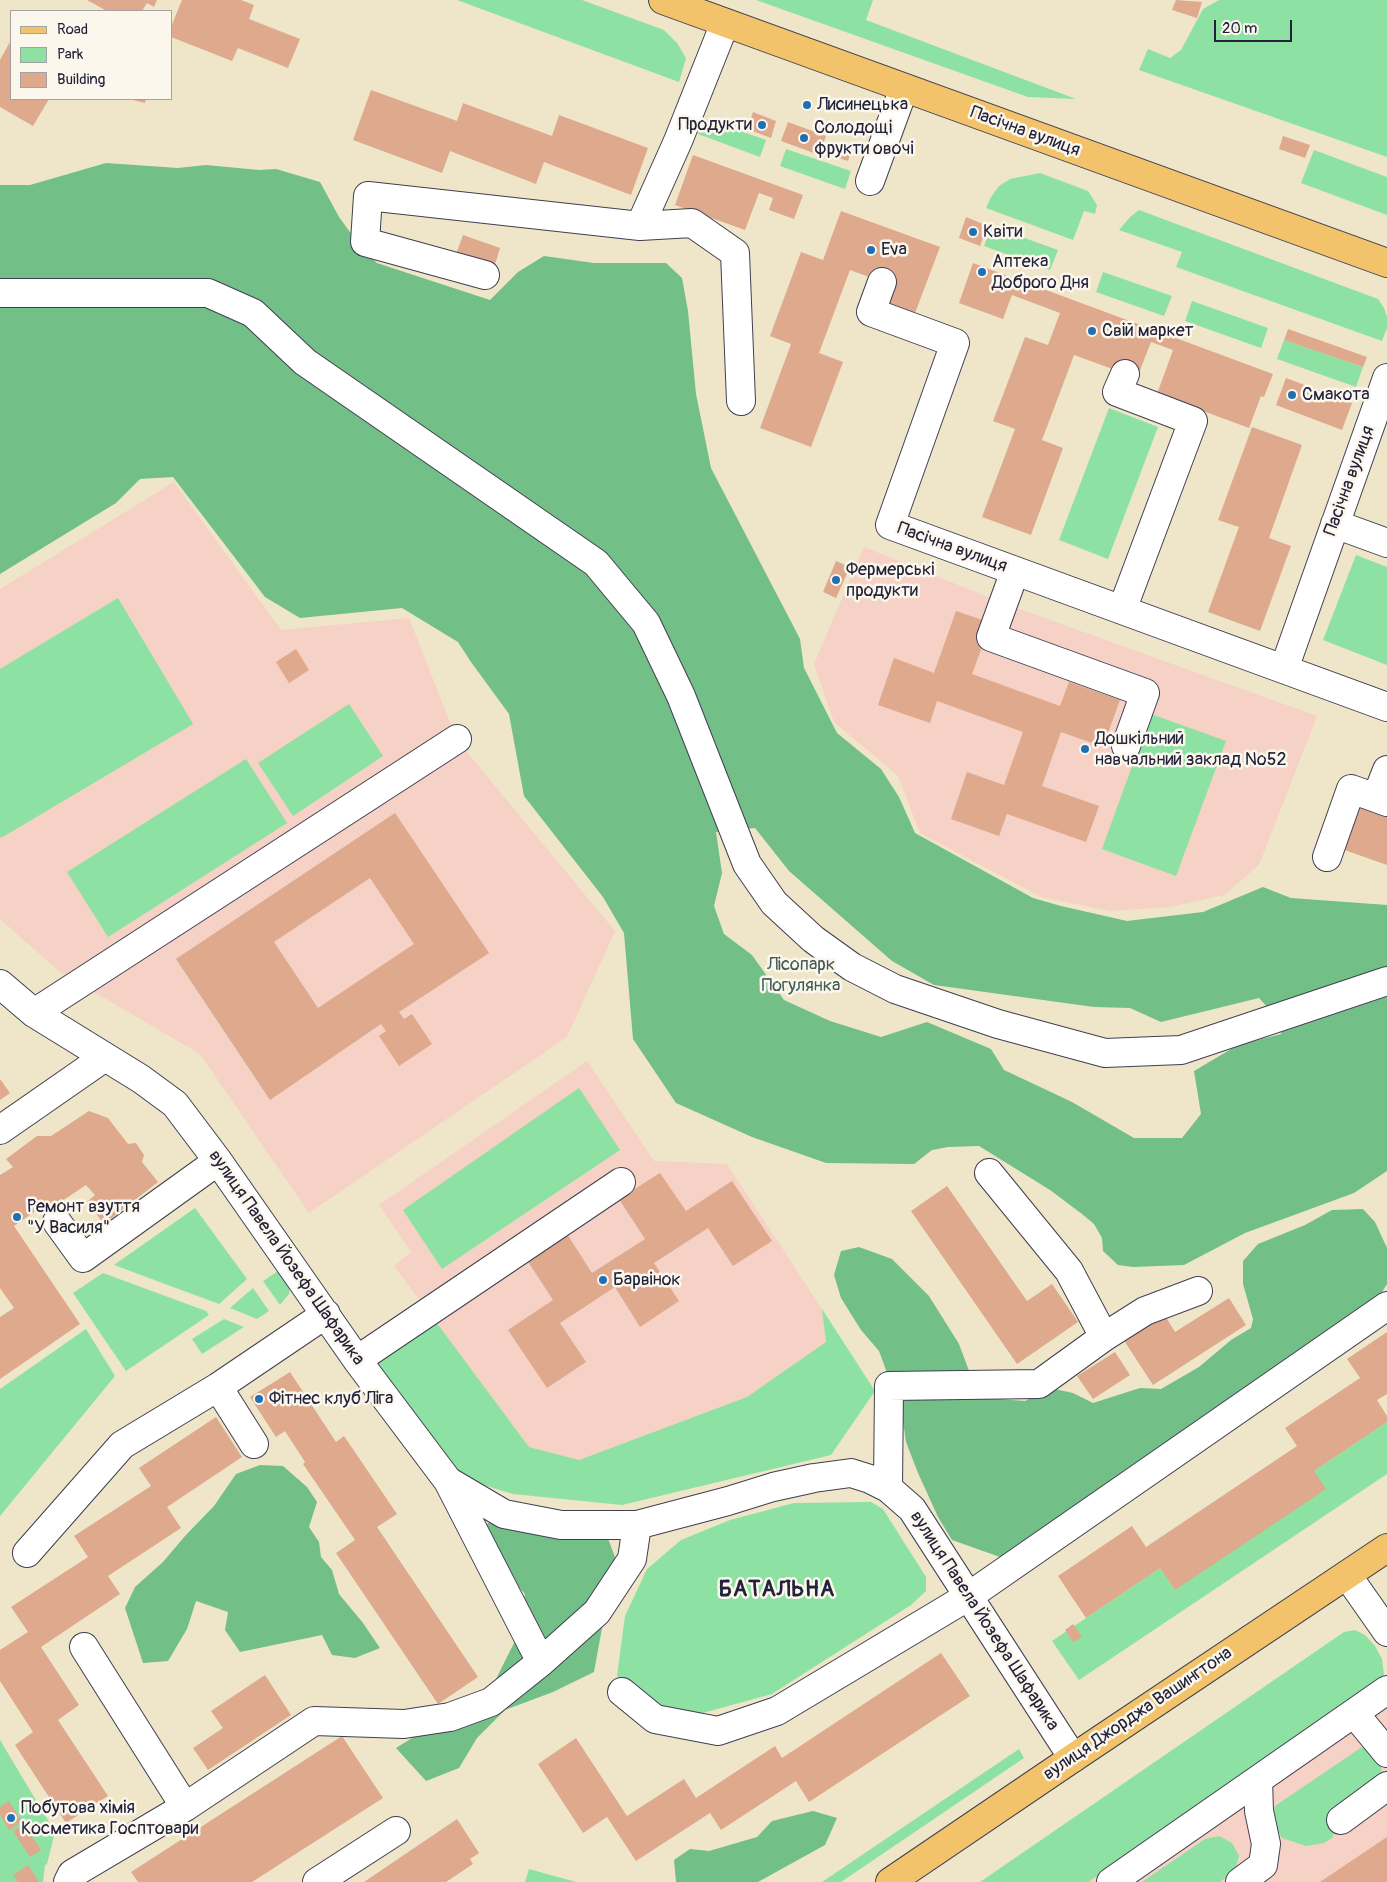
<!DOCTYPE html>
<html>
<head>
<meta charset="utf-8">
<style>
  body { margin:0 }
  #map { position:relative; width:1387px; height:1882px; overflow:hidden; background:#efe6c9; font-family:Pangolin,sans-serif }
  canvas { display:block }
  .legend { position:absolute; left:10px; top:10px; width:162px; height:90px; box-sizing:border-box; background:#fbf7ec; border:1px solid #a4a2a5; margin:0; padding:6px 9px; list-style:none; font-size:15px; color:#22223b }
  .legend li { display:flex; align-items:center; gap:10px; height:25px }
  .legend b { width:25px; border:1px solid #a4a2a5 }
  .scale { position:absolute; left:1214px; top:20px; width:78px; height:22px; box-sizing:border-box; border:2px solid #22223b; border-top:0; padding-left:6px; font-size:15px; line-height:18px; white-space:nowrap; color:#22223b; -webkit-text-stroke:4px #fbf7ec; paint-order:stroke }
</style>
</head>
<body>
<div id="map">
<canvas width="1387" height="1882"></canvas>
<ul class="legend">
<li><b style="height:6px;background:#f2c36a"></b>Road</li>
<li><b style="height:14px;background:#8de1a2"></b>Park</li>
<li><b style="height:14px;background:#dea98c"></b>Building</li>
</ul>
<div class="scale">20 m</div>
</div>
<script>
const ctx = document.querySelector('canvas').getContext('2d');
ctx.lineJoin = 'round';
function paint(path, color) {
  ctx.fillStyle = color;
  ctx.fill(path, 'evenodd');
}
function toPath(rows) {
  const path = new Path2D();
  for (const r of rows) {
    path.moveTo(r[0], r[1]);
    for (let i = 2; i < r.length; i += 2) path.lineTo(r[i], r[i + 1]);
  }
  return path;
}
function trace(path, color, width, dash) {
  ctx.strokeStyle = color;
  ctx.lineWidth = width;
  ctx.lineCap = dash ? 'butt' : 'round';
  ctx.setLineDash(dash || []);
  ctx.stroke(path);
}
function drawText(font, color, halo, rows, align = 'center') {
  ctx.font = font + ' Pangolin,sans-serif';
  ctx.lineWidth = 5;
  ctx.setLineDash([]);
  ctx.textBaseline = 'middle';
  ctx.strokeStyle = halo;
  ctx.fillStyle = color;
  for (const [text, x, y, turn = 0] of rows) {
    ctx.save();
    ctx.translate(x, y);
    ctx.rotate((+turn || 0) * Math.PI / 180);
    ctx.textAlign = isNaN(turn) ? turn : align;
    if (halo) ctx.strokeText(text, 0, 0);
    ctx.fillText(text, 0, 0);
    ctx.restore();
  }
}
paint(toPath([
  [174,482,281,630,409,618,457,740,615,931,567,1037,309,1213,200,1054,60,972,0,919,0,589],
  [864,547,1003,603,1317,716,1259,865,1224,895,1170,907,1110,911,1041,897,920,833,898,776,834,722,814,664],
  [587,1061,654,1161,727,1164,822,1309,826,1342,747,1397,579,1460,529,1447,394,1266,411,1252,379,1205],
  [1387,1698,1387,1882,1078,1882]
]), '#f6d1c5');
paint(toPath([
  [457,0,582,0,664,30,677,43,686,58,679,82],
  [756,0,873,0,866,20,1076,99,1028,97],
  [1219,0,1387,0,1387,157,1139,70,1148,49,1170,58,1181,50,1203,9],
  [703,118,766,140,760,157,698,134],
  [786,149,851,171,845,189,780,166],
  [1314,150,1387,177,1387,215,1301,183],
  [1040,173,1088,191,1097,205,1095,214,1084,211,1073,240,986,208,991,197,999,186,1010,179],
  [1139,210,1378,299,1384,308,1387,317,1387,328,1382,341,1176,267,1182,252,1119,230,1131,216],
  [991,226,1058,250,1050,270,984,246],
  [1103,272,1172,296,1164,316,1096,292],
  [1192,301,1268,328,1261,348,1185,321],
  [1284,340,1363,367,1356,387,1277,359],
  [1109,408,1158,427,1108,559,1059,540],
  [1356,555,1387,567,1387,665,1323,640],
  [118,598,193,724,1,838,0,836,0,669],
  [349,704,383,756,293,816,258,763],
  [1151,714,1226,741,1176,876,1102,849],
  [246,759,287,823,108,937,67,872],
  [579,1088,620,1150,442,1269,403,1210],
  [195,1208,247,1279,219,1304,114,1265],
  [281,1269,290,1287,289,1294,280,1305,263,1281],
  [103,1273,206,1311,209,1315,126,1371,73,1293],
  [253,1288,269,1311,257,1319,230,1308],
  [822,1309,875,1391,831,1455,622,1505,513,1494,480,1484,451,1467,377,1364,436,1322,529,1447,579,1460,747,1397,826,1342],
  [224,1319,244,1327,202,1354,192,1339],
  [86,1329,115,1376,0,1516,0,1389],
  [1387,1422,1387,1474,1079,1680,1052,1641,1160,1568,1175,1590,1314,1471],
  [871,1502,883,1509,926,1577,926,1591,911,1605,772,1694,699,1714,662,1710,617,1676,625,1616,647,1569,681,1540,730,1520,794,1503],
  [1355,1630,1365,1635,1375,1646,1382,1659,1384,1674,1377,1686,1088,1882,980,1882,1344,1632],
  [0,1740,55,1832,47,1864,45,1865,43,1882,0,1882],
  [1362,1747,1373,1753,1381,1764,1382,1775,1335,1830,1332,1838,1324,1843,1306,1846,1282,1838,1277,1830,1272,1813,1275,1806],
  [1019,1749,1024,1758,841,1882,822,1882],
  [1219,1836,1232,1843,1239,1856,1235,1870,1220,1882,1142,1882,1205,1839],
  [529,1869,576,1882,525,1882]
]), '#8de1a2');
paint(toPath([
  [106,163,178,168,206,165,259,170,276,169,320,182,339,217,363,250,377,263,490,300,518,272,544,256,594,263,666,263,682,278,688,311,696,394,711,468,800,639,804,668,837,733,881,769,899,797,915,833,1033,898,1061,906,1127,921,1203,912,1263,887,1291,898,1387,905,1387,1171,1354,1193,1245,1233,1184,1265,1133,1267,1118,1265,1103,1251,1102,1238,1094,1224,1082,1214,1050,1190,979,1146,948,1147,932,1150,914,1164,826,1163,752,1137,676,1103,633,1039,624,933,603,897,524,796,509,714,471,662,458,642,402,608,300,618,265,597,173,477,140,479,116,503,0,574,0,185,30,185],
  [755,828,789,871,892,961,934,985,1094,1007,1130,1008,1161,1022,1259,998,1280,1021,1281,1034,1238,1045,1194,1071,1201,1114,1182,1138,1134,1138,1072,1102,1004,1070,991,1049,927,1022,881,1037,830,1021,784,1000,752,955,724,934,714,906,722,873,716,832],
  [1363,1209,1375,1222,1387,1248,1387,1284,1382,1292,1000,1557,952,1540,938,1517,918,1473,906,1442,902,1414,879,1351,861,1330,841,1298,834,1275,841,1251,859,1247,892,1259,929,1296,959,1344,971,1376,998,1399,1025,1401,1050,1388,1073,1393,1093,1403,1140,1388,1161,1389,1199,1367,1231,1340,1251,1328,1253,1319,1243,1284,1243,1261,1258,1244,1305,1225,1332,1210],
  [260,1465,283,1466,307,1487,317,1502,309,1527,319,1542,321,1557,332,1570,339,1594,363,1623,380,1648,355,1658,332,1655,322,1635,240,1652,225,1630,228,1612,196,1601,187,1629,168,1661,143,1663,125,1608,135,1587,163,1562,185,1536,214,1506,236,1474],
  [598,1512,615,1557,594,1672,553,1692,505,1710,477,1738,459,1768,426,1781,396,1748,491,1689,514,1643,525,1594,494,1559,477,1528,501,1518],
  [813,1811,837,1818,825,1845,758,1882,676,1882,674,1860,690,1849,709,1851,757,1837,772,1821]
]), '#72bf88');
paint(toPath([
  [87,0,157,0,154,7,147,3,142,11,107,11],
  [182,0,241,0,254,5,249,19,300,39,288,68,238,48,232,61,171,37,171,27],
  [1176,0,1202,2,1197,18,1172,10],
  [11,40,11,99,49,99,33,126,0,107,0,60],
  [371,90,457,121,463,103,552,136,559,115,648,148,631,195,544,162,536,184,450,151,442,173,353,140],
  [129,99,146,99,145,103],
  [753,112,776,121,771,138,747,129],
  [788,122,826,136,819,155,781,141],
  [1283,136,1310,145,1305,158,1279,149],
  [834,143,852,150,848,161,830,155],
  [693,155,803,195,794,219,769,210,773,198,759,193,745,230,675,205],
  [841,211,940,247,912,321,882,310,891,285,850,270,819,353,843,362,811,447,760,428,791,344,770,336,801,252,823,260],
  [966,217,988,226,980,246,959,238],
  [463,235,500,248,493,271,455,257],
  [973,263,1273,374,1264,397,1261,396,1249,428,1157,394,1173,350,1151,342,1137,378,1074,355,1042,440,1063,448,1031,535,982,517,1015,429,993,421,1025,337,1048,345,1060,313,1012,295,1003,319,959,303],
  [1288,329,1367,357,1363,367,1284,340],
  [1286,378,1352,403,1342,430,1276,405],
  [1252,427,1302,445,1269,538,1291,546,1260,631,1208,612,1239,527,1218,520],
  [836,561,850,567,836,598,823,592],
  [956,611,991,623,972,674,1060,706,1069,682,1120,700,1103,747,1061,732,1042,786,1099,806,1086,842,1007,814,999,836,951,819,967,772,1004,785,1023,732,937,701,930,723,878,705,894,658,934,673],
  [296,649,309,670,289,683,276,662],
  [1352,801,1387,813,1387,865,1336,847],
  [395,813,489,953,399,1012,404,1019,412,1014,432,1044,399,1066,379,1036,386,1031,381,1024,270,1100,176,959],
  [370,878,414,944,318,1008,274,942],
  [0,1079,10,1093,0,1100],
  [89,1111,108,1118,128,1144,136,1143,144,1155,142,1162,158,1182,104,1224,87,1202,95,1195,86,1185,44,1213,40,1208,14,1226,80,1324,0,1379,0,1317,14,1308,0,1288,0,1175,13,1167,6,1159,37,1136,51,1136],
  [660,1173,686,1211,732,1181,772,1241,733,1266,708,1228,654,1263,679,1301,640,1327,615,1287,560,1323,586,1362,547,1388,508,1330,553,1300,527,1260,567,1234,592,1273,645,1239,619,1199],
  [947,1186,1027,1301,1052,1284,1078,1322,1017,1364,911,1211],
  [1229,1298,1246,1325,1153,1385,1123,1339,1164,1314,1175,1332],
  [1387,1332,1387,1394,1377,1400,1387,1416,1387,1422,1314,1471,1326,1489,1175,1590,1160,1568,1086,1618,1058,1576,1132,1526,1146,1547,1297,1446,1285,1428,1360,1378,1347,1359],
  [1115,1352,1130,1375,1093,1399,1077,1376],
  [290,1372,336,1442,344,1436,397,1514,377,1527,478,1677,438,1704,336,1553,355,1540,303,1464,305,1462,285,1431,276,1437,250,1397],
  [216,1417,242,1457,167,1507,181,1528,108,1576,120,1594,41,1647,79,1705,58,1720,108,1796,66,1823,15,1745,33,1732,0,1681,0,1650,28,1632,11,1607,88,1557,74,1536,151,1486,139,1468],
  [1073,1624,1082,1637,1073,1642,1065,1630],
  [941,1653,970,1696,809,1802,796,1781,721,1830,710,1813,636,1861,607,1817,583,1833,538,1764,576,1738,627,1816,684,1779,696,1798,775,1746,782,1758],
  [265,1675,291,1715,208,1770,193,1748,223,1728,211,1711],
  [342,1736,383,1798,252,1882,138,1882,131,1872],
  [9,1801,22,1822,9,1830,0,1815,0,1807],
  [457,1819,479,1853,470,1859,473,1864,446,1882,364,1882],
  [24,1824,41,1850,30,1857,13,1831],
  [1387,1837,1387,1882,1320,1882],
  [28,1865,39,1882,18,1882,13,1875]
]), '#dea98c');
const minor = toPath([
  [870,181,904,88],
  [640,226,692,223,735,253,741,401],
  [485,275,365,242,368,196,640,226,678,141,725,23],
  [882,282,871,312,955,343,890,525,1387,707],
  [0,293,208,293,253,313,305,362,596,563,646,623,681,696,747,864,774,903,813,939,852,967,895,989,998,1024,1105,1053,1181,1050,1387,981],
  [1335,524,1387,543],
  [1015,571,991,637,1145,693,1126,746],
  [1122,610,1193,421,1117,392,1125,374],
  [1284,669,1387,378],
  [1387,770,1376,798,1387,802],
  [1327,857,1351,789,1376,798],
  [0,984,34,1013,141,1079,175,1104,218,1161,357,1360,448,1481,504,1514,561,1525,637,1525,728,1501,773,1487,814,1478,851,1473,870,1479,888,1488,912,1509,1073,1758],
  [34,1013,457,739],
  [0,1130,105,1057],
  [57,1222,83,1258,218,1161],
  [1104,1337,1145,1311,1198,1291],
  [357,1360,621,1182],
  [218,1387,254,1444],
  [448,1481,541,1662],
  [888,1488,889,1386,1039,1384,1104,1337,1069,1271,989,1173],
  [27,1553,122,1445,218,1387,326,1314],
  [1347,1575,1387,1632],
  [84,1647,185,1807],
  [622,1692,655,1719,718,1731,777,1711,969,1596,1387,1306],
  [1354,1713,1387,1753],
  [1341,1820,1387,1786],
  [68,1882,72,1874,185,1807,314,1721,404,1724,450,1717,491,1702,541,1662,597,1612,632,1559,637,1525],
  [317,1882,396,1831],
  [1111,1882,1387,1690],
  [1240,1882,1263,1865,1266,1844,1259,1811,1258,1780]
]);
const major = toPath([
  [663,0,1387,263],
  [890,1882,1073,1758,1387,1548]
]);
trace(minor, '#413f50', 30);
trace(major, '#413f50', 30);
trace(minor, '#fff', 28);
trace(major, '#f2c36a', 28);
for (const [x, y, r, color] of [
  [807,105,5,"#1f6fb2"],
  [762,125,5,"#1f6fb2"],
  [804,138,5,"#1f6fb2"],
  [973,232,5,"#1f6fb2"],
  [871,250,5,"#1f6fb2"],
  [982,272,5,"#1f6fb2"],
  [1092,331,5,"#1f6fb2"],
  [1292,395,5,"#1f6fb2"],
  [836,580,5,"#1f6fb2"],
  [1085,749,5,"#1f6fb2"],
  [17,1217,5,"#1f6fb2"],
  [603,1280,5,"#1f6fb2"],
  [259,1399,5,"#1f6fb2"],
  [11,1818,5,"#1f6fb2"]
]) {
  const dot = new Path2D();
  dot.arc(x, y, r, 0, 2 * Math.PI);
  ctx.fillStyle = color;
  ctx.fill(dot);
  trace(dot, '#fbf7ec', 2);
}
drawText('18px', '#22223b', '#fbf7ec', [
  ["Лисинецька",817,105],
  ["Продукти",752,125,"right"],
  ["Солодощі",814,128],
  ["фрукти овочі",814,149],
  ["Квіти",983,232],
  ["Eva",881,250],
  ["Аптека",992,262],
  ["Доброго Дня",992,283],
  ["Свій маркет",1102,331],
  ["Смакота",1302,395],
  ["Фермерські",846,570],
  ["продукти",846,591],
  ["Дошкільний",1095,739],
  ["навчальний заклад №52",1095,760],
  ["Ремонт взуття",27,1207],
  ["\"У Василя\"",27,1228],
  ["Барвінок",613,1280],
  ["Фітнес клуб Ліга",269,1399],
  ["Побутова хімія",21,1808],
  ["Косметика Госптовари",21,1829]
], 'left');
drawText('18px', '#22223b', '#fbf7ec', [
  ["Пасічна вулиця",1025,132,20],
  ["Пасічна вулиця",1350,481,-70],
  ["Пасічна вулиця",952,548,20],
  ["вулиця Павела Йозефа Шафарика",286,1258,55],
  ["вулиця Павела Йозефа Шафарика",984,1621,57],
  ["вулиця Джорджа Вашингтона",1138,1714,-34]
]);
drawText('18px', '#425b5a', '#fbf7ec', [
  ["Лісопарк",801,965],
  ["Погулянка",801,986]
]);
ctx.letterSpacing = '1px';
drawText('bold 22px', '#22223b', '#fbf7ec', [
  ["БАТАЛЬНА",777,1590]
]);
ctx.letterSpacing = '0px';
</script>
</body>
</html>
